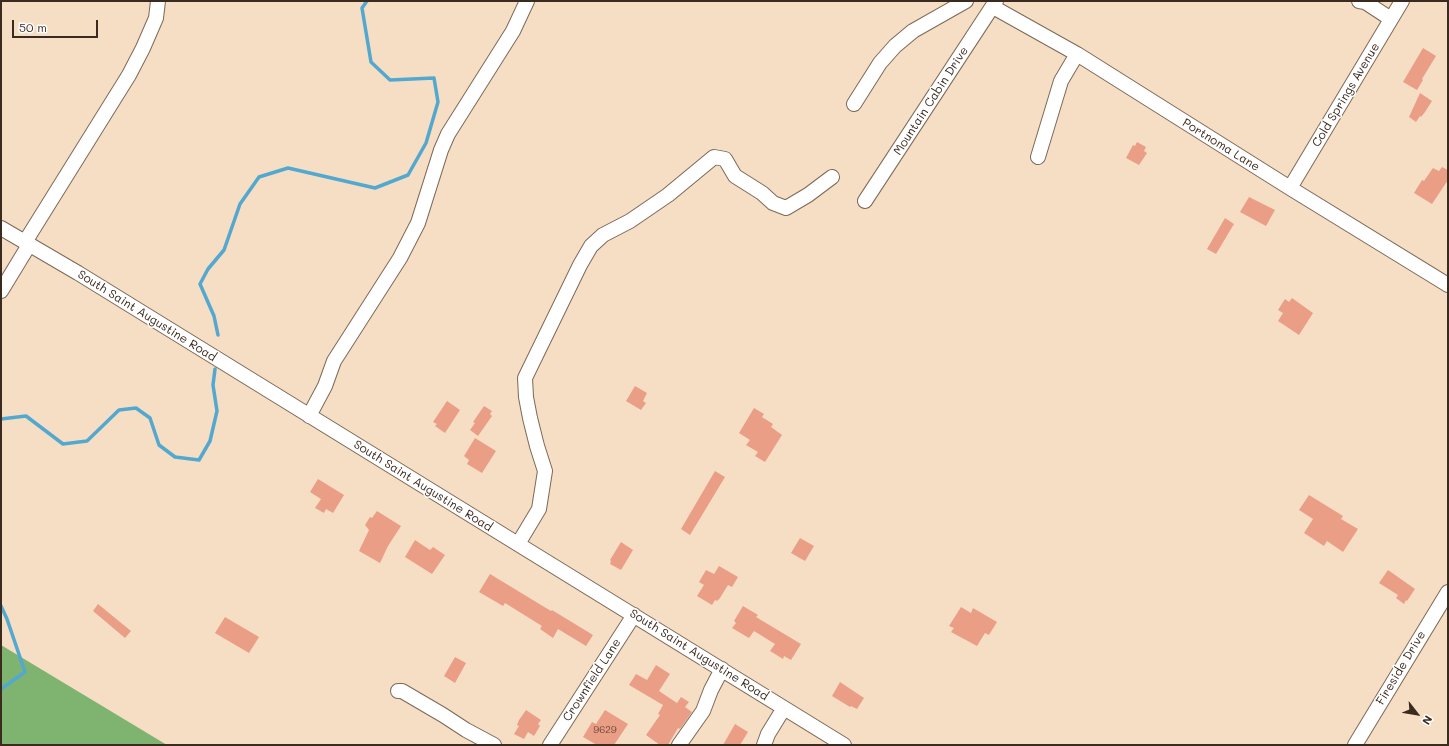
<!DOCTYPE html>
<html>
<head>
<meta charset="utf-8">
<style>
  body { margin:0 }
  #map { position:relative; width:1449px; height:746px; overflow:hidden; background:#f6dec5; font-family:Mali,sans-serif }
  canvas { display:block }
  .frame { position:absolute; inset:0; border:2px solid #3b2a1e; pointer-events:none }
  .north { position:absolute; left:1397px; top:694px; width:40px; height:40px; -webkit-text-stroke:3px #fff; paint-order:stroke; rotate:121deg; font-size:11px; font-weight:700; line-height:16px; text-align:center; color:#3b2a1e }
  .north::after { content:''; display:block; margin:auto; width:14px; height:18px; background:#3b2a1e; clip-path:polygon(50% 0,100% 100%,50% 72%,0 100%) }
  .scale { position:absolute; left:12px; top:20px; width:86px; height:18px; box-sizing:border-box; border:2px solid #3b2a1e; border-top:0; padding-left:5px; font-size:12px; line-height:14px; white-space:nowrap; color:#3b2a1e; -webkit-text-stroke:3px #fff; paint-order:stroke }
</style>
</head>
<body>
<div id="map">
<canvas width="1449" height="746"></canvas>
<div class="frame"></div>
<div class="north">N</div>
<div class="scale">50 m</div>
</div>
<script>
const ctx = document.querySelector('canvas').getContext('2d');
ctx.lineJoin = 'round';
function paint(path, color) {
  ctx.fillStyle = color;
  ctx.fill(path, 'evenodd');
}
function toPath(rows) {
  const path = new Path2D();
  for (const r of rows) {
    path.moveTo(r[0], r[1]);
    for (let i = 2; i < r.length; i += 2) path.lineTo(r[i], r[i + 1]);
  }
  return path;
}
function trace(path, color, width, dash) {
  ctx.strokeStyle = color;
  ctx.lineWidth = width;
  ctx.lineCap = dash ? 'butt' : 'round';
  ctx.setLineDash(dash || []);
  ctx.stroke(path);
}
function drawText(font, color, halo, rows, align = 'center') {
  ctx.font = font + ' Mali,sans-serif';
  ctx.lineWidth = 3;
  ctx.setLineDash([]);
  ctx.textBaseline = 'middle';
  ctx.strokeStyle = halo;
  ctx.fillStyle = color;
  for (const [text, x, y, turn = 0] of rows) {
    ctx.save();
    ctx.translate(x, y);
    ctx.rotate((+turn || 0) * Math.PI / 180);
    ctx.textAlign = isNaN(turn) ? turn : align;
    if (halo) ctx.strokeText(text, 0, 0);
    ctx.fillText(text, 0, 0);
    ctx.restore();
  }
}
paint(toPath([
  [1,645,167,745,1,745]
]), '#7fb470');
trace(toPath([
  [218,335,214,316,200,284,208,269,224,250,240,204,259,177,288,168,375,188,408,175,426,143,438,102,434,78,390,80,371,62,362,8,367,1],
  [1,419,26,416,63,444,87,441,119,410,136,408,150,418,159,445,175,457,199,460,210,441,217,411,213,385,215,369],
  [1,606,7,619,25,672,1,689]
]), '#53a8cf', 3.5);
paint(toPath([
  [1423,48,1436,56,1422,79,1423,80,1417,90,1403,82],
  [1420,93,1432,101,1425,112,1421,117,1420,116,1416,122,1409,117],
  [1137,142,1146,147,1144,151,1147,153,1139,165,1126,158,1133,145,1135,146],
  [1442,167,1448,170,1448,180,1432,204,1414,193,1422,180,1424,181,1433,168,1439,171],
  [1249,197,1275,210,1266,226,1240,212],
  [1225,218,1234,224,1216,254,1207,249],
  [1292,298,1313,313,1299,335,1278,321,1283,313,1278,310,1285,299,1289,302],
  [635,386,647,393,643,401,646,403,641,410,626,401],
  [447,401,460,410,445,433,435,426,437,424,433,422],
  [484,406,492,411,490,414,492,416,478,436,470,430,475,423,473,422],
  [754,408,764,414,762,417,773,424,771,427,782,435,765,462,755,456,758,452,746,445,750,440,739,433],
  [475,438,496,451,482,473,467,464,469,460,464,456],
  [715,471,725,477,690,535,681,529],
  [318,479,344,495,333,513,326,509,324,513,315,508,321,499,310,492],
  [1309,495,1343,516,1341,519,1358,529,1343,552,1327,541,1324,546,1304,533,1313,519,1299,510],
  [377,511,401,526,388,546,380,563,359,551,369,530,365,525,370,517,372,518],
  [800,538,814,546,805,561,791,553],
  [415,540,430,550,433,547,445,555,432,574,405,557],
  [621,542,633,550,621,570,610,564,611,561,610,560],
  [719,566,738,577,732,587,728,585,720,598,717,601,715,600,712,605,697,596,704,585,699,582,706,570,714,574],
  [1388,570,1415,589,1407,601,1406,600,1404,604,1396,598,1398,595,1379,583],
  [490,574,551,611,552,610,593,635,586,646,558,629,553,638,540,629,542,626,505,603,503,606,479,592],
  [98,604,131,631,125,638,93,611],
  [743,606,758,615,756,617,801,644,791,660,784,656,783,659,770,651,775,644,754,631,749,638,732,628,736,623,734,621],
  [961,607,971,613,973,608,997,622,989,635,985,633,977,646,951,632,954,628,949,626],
  [225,617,259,637,249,653,215,633],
  [455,657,466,663,455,683,444,676],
  [656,665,670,674,659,691,677,703,681,697,689,702,685,707,692,712,680,729,678,728,668,745,660,745,646,735,660,715,658,714,663,705,629,685,636,674,647,680],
  [840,682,864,698,857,709,851,706,850,707,832,696],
  [526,710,541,720,538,724,540,726,534,736,528,732,524,739,514,734,519,726,517,725,519,720],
  [605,710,628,724,614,745,597,745,583,737,592,722,596,724],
  [735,724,748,732,740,745,723,745]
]), '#ea9e86');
const minor = toPath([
  [1359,1,1365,2,1391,19],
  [993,7,1077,54,1290,188,1448,285],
  [854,104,880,63,895,46,913,31,966,1],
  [1038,157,1061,81,1077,54],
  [1290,188,1402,1],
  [865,201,996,1],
  [1,228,78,273,844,745],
  [25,242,129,75,143,48,156,18,158,1],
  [1,291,29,245],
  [309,416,325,386,334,361,400,258,418,223,441,150,448,134,513,31,527,1],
  [518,544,539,509,545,471,537,446,530,418,526,397,525,378,580,265,591,246,603,235,630,221,668,195,714,157,725,159,735,176,762,193,773,203,786,208,808,195,832,177],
  [398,691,402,691,443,715,466,730,494,745],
  [550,745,634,615],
  [679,745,703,711,711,690,722,669],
  [764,745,768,734,784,708],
  [1355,745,1448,592]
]);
trace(minor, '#7c6958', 16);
trace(minor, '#fff', 14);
drawText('10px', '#674738', null, [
  ["9629",605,730]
]);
drawText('12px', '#3b2a1e', '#fff', [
  ["Cold Springs Avenue",1346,95,-59],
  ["Mountain Cabin Drive",931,101,-57],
  ["Portnoma Lane",1221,145,32],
  ["South Saint Augustine Road",147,316,32],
  ["South Saint Augustine Road",423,486,32],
  ["South Saint Augustine Road",699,655,32],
  ["Fireside Drive",1401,668,-59],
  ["Crownfield Lane",592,680,-57]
]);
</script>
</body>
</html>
